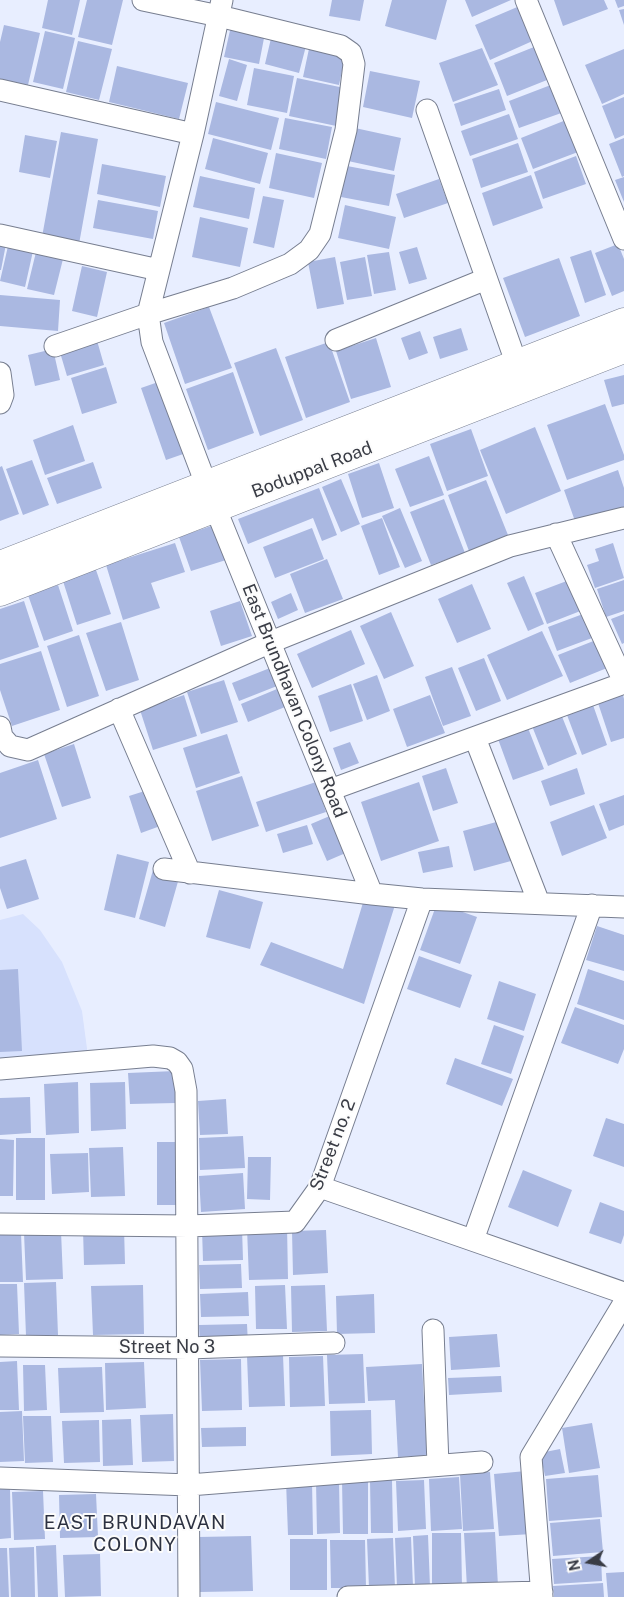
<!DOCTYPE html>
<html>
<head>
<meta charset="utf-8">
<style>
  body { margin:0 }
  #map { position:relative; width:624px; height:1597px; overflow:hidden; background:#e8eeff; font-family:"Public Sans",sans-serif }
  canvas { display:block }
  .north { position:absolute; left:564px; top:1537px; width:50px; height:50px; -webkit-text-stroke:4px #fcfcfc; paint-order:stroke; rotate:258deg; font-size:14px; font-weight:700; line-height:20px; text-align:center; color:#393c45 }
  .north::after { content:''; display:block; margin:auto; width:18px; height:22px; background:#393c45; clip-path:polygon(50% 0,100% 100%,50% 72%,0 100%) }
</style>
</head>
<body>
<div id="map">
<canvas width="624" height="1597"></canvas>
<div class="north">N</div>
</div>
<script>
const ctx = document.querySelector('canvas').getContext('2d');
ctx.lineJoin = 'round';
function paint(path, color) {
  ctx.fillStyle = color;
  ctx.fill(path, 'evenodd');
}
function toPath(rows) {
  const path = new Path2D();
  for (const r of rows) {
    path.moveTo(r[0], r[1]);
    for (let i = 2; i < r.length; i += 2) path.lineTo(r[i], r[i + 1]);
  }
  return path;
}
function trace(path, color, width, dash) {
  ctx.strokeStyle = color;
  ctx.lineWidth = width;
  ctx.lineCap = dash ? 'butt' : 'round';
  ctx.setLineDash(dash || []);
  ctx.stroke(path);
}
function drawText(font, color, halo, rows, align = 'center') {
  ctx.font = font + ' "Public Sans",sans-serif';
  ctx.lineWidth = 4;
  ctx.setLineDash([]);
  ctx.textBaseline = 'middle';
  ctx.strokeStyle = halo;
  ctx.fillStyle = color;
  for (const [text, x, y, turn = 0] of rows) {
    ctx.save();
    ctx.translate(x, y);
    ctx.rotate((+turn || 0) * Math.PI / 180);
    ctx.textAlign = isNaN(turn) ? turn : align;
    if (halo) ctx.strokeText(text, 0, 0);
    ctx.fillText(text, 0, 0);
    ctx.restore();
  }
}
paint(toPath([
  [23,914,40,930,62,962,82,1011,90,1071,0,1067,0,920]
]), '#d7e1fd');
paint(toPath([
  [48,0,80,0,72,35,42,28],
  [87,0,123,0,112,45,78,37],
  [332,0,364,0,360,21,329,16],
  [392,0,447,0,436,40,385,26],
  [465,0,511,0,472,17],
  [554,0,604,0,608,9,563,26],
  [615,0,624,0,624,6,618,8],
  [522,5,537,39,490,60,475,25],
  [624,9,624,25,619,10],
  [4,25,40,33,28,85,0,79,0,42],
  [231,26,265,33,259,64,224,57],
  [45,31,75,38,63,89,33,82],
  [272,34,307,42,299,73,265,64],
  [78,41,112,49,99,100,66,92],
  [310,44,346,52,339,85,303,77],
  [539,45,552,78,507,96,494,63],
  [482,48,498,85,453,102,439,63],
  [624,49,624,94,602,104,585,65],
  [229,59,247,65,237,101,219,96],
  [117,66,188,83,179,119,109,102],
  [254,68,294,76,287,113,247,105],
  [370,71,420,81,412,118,363,107],
  [297,78,349,89,341,127,289,116],
  [556,83,567,111,519,128,509,101],
  [499,89,506,110,461,126,454,104],
  [624,97,624,135,615,139,602,106],
  [216,102,279,118,271,150,208,134],
  [509,114,518,139,470,156,461,131],
  [285,118,332,127,326,159,279,149],
  [566,120,578,152,533,169,521,138],
  [355,128,401,138,394,171,348,161],
  [61,132,98,139,79,244,42,237],
  [25,135,57,141,50,178,19,172],
  [213,138,268,153,260,184,205,169],
  [624,138,624,176,622,177,609,144],
  [518,143,528,172,481,188,472,159],
  [276,153,322,163,314,198,269,188],
  [576,156,586,184,543,199,534,172],
  [102,164,166,176,160,207,97,194],
  [347,166,395,175,389,206,341,197],
  [531,175,543,208,493,226,482,193],
  [200,176,255,188,249,219,193,207],
  [624,177,624,202,615,180],
  [439,179,448,203,404,218,396,194],
  [263,196,284,200,274,248,253,243],
  [98,200,158,211,153,239,93,228],
  [345,205,396,217,389,249,338,238],
  [200,217,248,228,240,267,192,257],
  [0,243,6,244,1,270,0,270],
  [618,244,624,259,624,291,612,296,595,253],
  [8,246,33,251,25,287,0,281],
  [417,247,427,279,409,284,399,252],
  [591,250,606,295,585,303,570,257],
  [36,252,63,259,54,295,27,289],
  [389,252,396,290,374,294,367,255],
  [335,257,344,304,317,309,308,262],
  [365,257,372,296,347,300,340,262],
  [559,258,580,316,525,337,503,278],
  [82,266,107,272,97,317,72,311],
  [0,295,60,300,58,331,0,326],
  [209,307,232,368,185,384,164,323],
  [461,328,468,350,440,359,433,337],
  [420,331,428,353,409,360,401,338],
  [96,337,104,365,67,376,59,349],
  [376,338,391,387,351,399,336,351],
  [329,342,350,402,306,418,285,357],
  [276,348,303,420,260,436,234,363],
  [53,349,60,380,35,386,28,355],
  [106,367,117,403,82,414,71,378],
  [233,372,254,433,208,450,186,389],
  [624,375,624,404,612,407,604,380],
  [164,380,189,452,166,460,141,388],
  [605,404,624,455,624,460,567,480,547,425],
  [73,425,85,461,45,475,33,440],
  [535,427,561,491,506,514,480,450],
  [471,429,488,476,447,491,430,444],
  [429,456,444,495,410,507,395,469],
  [32,460,49,505,23,515,6,469],
  [93,462,102,488,57,504,47,478],
  [379,463,394,508,362,518,348,474],
  [2,466,19,514,0,521,0,467],
  [618,470,624,488,624,507,576,524,564,490],
  [341,479,360,524,341,532,322,487],
  [486,480,508,535,469,551,448,495],
  [319,488,337,535,322,541,313,518,248,544,238,519],
  [444,499,465,553,431,565,410,512],
  [400,508,422,561,405,568,382,516],
  [382,518,400,567,379,575,361,526],
  [214,525,226,560,191,571,179,537],
  [312,528,324,559,275,578,263,547],
  [175,543,185,572,151,583,160,608,123,620,106,565],
  [613,543,624,578,595,588,587,565,599,561,595,549],
  [327,559,343,599,305,613,290,574],
  [95,567,111,614,77,625,62,578],
  [524,576,544,624,528,631,507,583],
  [572,579,583,610,547,624,535,593],
  [624,580,624,611,606,617,597,589],
  [472,584,491,629,457,643,438,599],
  [58,585,73,631,44,641,28,595],
  [291,593,298,610,278,619,271,602],
  [24,601,39,647,0,660,0,609],
  [240,601,252,636,221,646,210,611],
  [391,612,414,666,384,679,360,626],
  [583,614,592,638,557,651,548,627],
  [624,614,624,643,622,644,611,619],
  [121,622,139,680,106,691,86,633],
  [351,630,365,664,312,688,297,654],
  [542,631,563,676,507,700,487,655],
  [79,635,99,696,67,707,47,646],
  [596,640,607,668,570,683,558,655],
  [41,651,60,710,12,726,0,690,0,664],
  [484,658,501,701,476,711,458,668],
  [452,667,471,716,443,726,425,677],
  [270,668,277,686,239,701,232,683],
  [377,675,390,711,367,720,353,684],
  [224,680,238,722,201,734,187,692],
  [351,684,363,721,330,732,318,696],
  [277,689,285,707,248,722,241,704],
  [184,695,197,736,153,750,140,710],
  [430,695,445,733,407,747,393,709],
  [623,695,624,699,624,738,611,742,598,703],
  [593,705,607,745,582,755,567,715],
  [561,714,577,754,548,766,532,726],
  [528,728,544,769,513,780,498,739],
  [227,734,240,773,196,788,183,748],
  [350,742,359,763,341,770,333,748],
  [74,744,91,798,62,807,44,754],
  [38,760,57,819,0,838,0,773],
  [446,768,458,803,433,811,422,776],
  [577,768,585,794,550,806,541,781],
  [242,776,259,826,212,841,196,791],
  [316,782,326,812,266,832,256,802],
  [419,782,439,841,381,861,361,802],
  [151,789,163,825,141,833,129,796],
  [624,795,624,825,609,831,599,804],
  [594,805,607,838,562,856,550,822],
  [332,815,348,852,327,861,311,824],
  [500,821,511,861,474,871,463,831],
  [307,825,313,844,283,853,277,834],
  [449,846,453,867,423,873,418,852],
  [117,854,149,862,135,918,104,910],
  [26,859,39,899,7,909,0,888,0,867],
  [153,870,179,878,165,927,139,919],
  [219,890,263,902,250,949,206,937],
  [365,896,395,905,364,1004,260,965,271,942,343,969],
  [437,903,477,917,460,964,420,950],
  [597,926,624,935,624,971,586,960],
  [419,956,472,975,460,1008,407,989],
  [18,969,22,1051,0,1052,0,970],
  [588,969,624,981,624,1020,577,1004],
  [499,981,536,994,524,1031,487,1019],
  [575,1007,624,1025,624,1049,618,1064,561,1043],
  [494,1025,524,1036,511,1074,481,1064],
  [455,1058,513,1079,502,1106,446,1084],
  [175,1071,176,1103,130,1104,128,1073],
  [78,1082,79,1133,46,1135,44,1084],
  [125,1082,126,1129,91,1131,90,1083],
  [30,1097,31,1133,0,1135,0,1098],
  [226,1099,228,1134,200,1135,198,1101],
  [606,1118,624,1124,624,1167,593,1156],
  [243,1136,245,1168,200,1170,199,1138],
  [16,1138,45,1138,45,1200,16,1200],
  [0,1139,14,1140,13,1196,0,1196],
  [157,1142,177,1142,176,1205,157,1205],
  [123,1147,125,1196,91,1197,89,1148],
  [88,1153,89,1192,52,1194,50,1154],
  [248,1157,271,1157,270,1200,247,1199],
  [523,1170,572,1190,558,1227,508,1207],
  [243,1173,245,1209,201,1212,199,1176],
  [600,1202,624,1211,624,1235,621,1244,589,1233],
  [287,1226,288,1279,249,1280,247,1228],
  [124,1228,125,1264,84,1265,83,1229],
  [242,1228,243,1260,203,1261,202,1229],
  [326,1230,328,1273,293,1275,292,1231],
  [61,1231,63,1279,26,1280,24,1233],
  [21,1233,23,1282,0,1282,0,1234],
  [241,1264,242,1288,200,1289,199,1265],
  [56,1282,58,1335,26,1336,24,1283],
  [0,1284,17,1284,19,1334,0,1335],
  [143,1285,144,1334,93,1335,91,1286],
  [285,1285,287,1329,256,1329,255,1286],
  [325,1285,327,1331,292,1332,291,1286],
  [248,1292,249,1316,201,1317,200,1294],
  [374,1294,375,1333,337,1334,336,1296],
  [247,1324,248,1345,200,1346,199,1325],
  [497,1334,500,1367,451,1370,449,1337],
  [363,1354,365,1403,329,1404,327,1355],
  [283,1355,285,1406,249,1407,247,1356],
  [323,1356,325,1406,290,1407,289,1357],
  [241,1359,242,1410,202,1411,200,1360],
  [17,1361,19,1410,0,1410,0,1362],
  [144,1362,146,1408,106,1410,105,1363],
  [422,1364,427,1456,398,1457,395,1400,368,1401,366,1367],
  [23,1365,45,1365,47,1410,24,1411],
  [102,1367,104,1412,60,1413,58,1368],
  [501,1376,502,1392,449,1395,448,1378],
  [371,1410,372,1454,331,1456,330,1411],
  [22,1411,24,1461,0,1462,0,1412],
  [173,1414,174,1461,142,1462,140,1415],
  [23,1416,51,1416,53,1462,25,1463],
  [131,1419,133,1465,103,1466,102,1420],
  [99,1420,100,1462,64,1463,62,1421],
  [592,1423,600,1468,569,1473,562,1428],
  [246,1427,246,1446,202,1447,201,1428],
  [560,1449,565,1473,545,1476,540,1453],
  [526,1471,532,1534,499,1536,494,1474],
  [490,1472,494,1529,463,1531,460,1474],
  [598,1475,602,1517,549,1521,546,1479],
  [459,1477,462,1529,431,1531,429,1479],
  [342,1480,368,1480,368,1534,343,1534],
  [370,1480,392,1480,393,1533,371,1533],
  [424,1480,426,1529,398,1531,396,1481],
  [286,1481,312,1481,313,1535,288,1535],
  [316,1481,339,1481,340,1533,317,1534],
  [0,1489,10,1489,11,1538,0,1539],
  [43,1491,45,1539,14,1540,12,1492],
  [96,1494,98,1537,60,1538,59,1495],
  [600,1519,603,1552,553,1556,550,1523],
  [495,1532,498,1586,467,1588,464,1533],
  [432,1533,461,1533,462,1587,432,1588],
  [428,1535,430,1587,415,1587,413,1536],
  [251,1536,253,1591,200,1592,198,1537],
  [411,1537,413,1587,397,1587,395,1538],
  [393,1538,395,1588,369,1588,367,1539],
  [290,1539,327,1539,327,1590,290,1590],
  [330,1540,365,1540,366,1588,331,1588],
  [56,1545,58,1597,38,1597,36,1546],
  [34,1547,35,1597,11,1597,9,1548],
  [0,1548,7,1548,9,1597,0,1597],
  [100,1554,101,1596,65,1597,63,1555],
  [601,1556,602,1581,554,1584,552,1559],
  [624,1572,624,1597,608,1597,606,1573],
  [603,1583,604,1597,554,1597,553,1586]
]), '#aab8e1');
const street = toPath([
  [526,0,624,239],
  [0,90,193,134],
  [427,110,517,365],
  [0,235,159,270],
  [336,340,486,279],
  [55,346,148,314,233,288,290,264,309,250,320,234,346,130,354,64,351,53,341,46,219,16,143,0],
  [0,373,3,395,0,403],
  [206,484,152,342,148,314,193,134,222,0],
  [215,507,372,894],
  [556,534,624,682],
  [119,709,190,873],
  [0,727,2,737,10,746,28,750,271,642,510,546,624,518],
  [475,738,539,903],
  [330,790,624,683],
  [164,869,372,894,422,899,624,907],
  [0,1069,153,1056,170,1058,177,1062,182,1069,186,1091,189,1597],
  [320,1187,624,1293],
  [0,1224,188,1226,295,1222,320,1187,422,899],
  [473,1240,592,905],
  [433,1330,438,1465],
  [0,1346,188,1348,334,1343],
  [0,1478,189,1485,482,1462],
  [348,1597,542,1592],
  [542,1597,531,1457,624,1303]
]);
const secondary = toPath([
  [0,565,624,322],
  [0,592,624,349]
]);
trace(street, '#777e90', 23);
trace(secondary, '#777e90', 29);
trace(street, '#fff', 21);
trace(secondary, '#fff', 28);
drawText('18px', '#393c45', '#fcfcfc', [
  ["Boduppal Road",312,470,-21],
  ["East Brundhavan Colony Road",294,701,68],
  ["Street no. 2",333,1145,-69],
  ["Street No 3",167,1347]
]);
ctx.letterSpacing = '1px';
drawText('19px', '#2c3141', '#fcfcfc', [
  ["EAST BRUNDAVAN",135,1523],
  ["COLONY",135,1545]
]);
ctx.letterSpacing = '0px';
</script>
</body>
</html>
